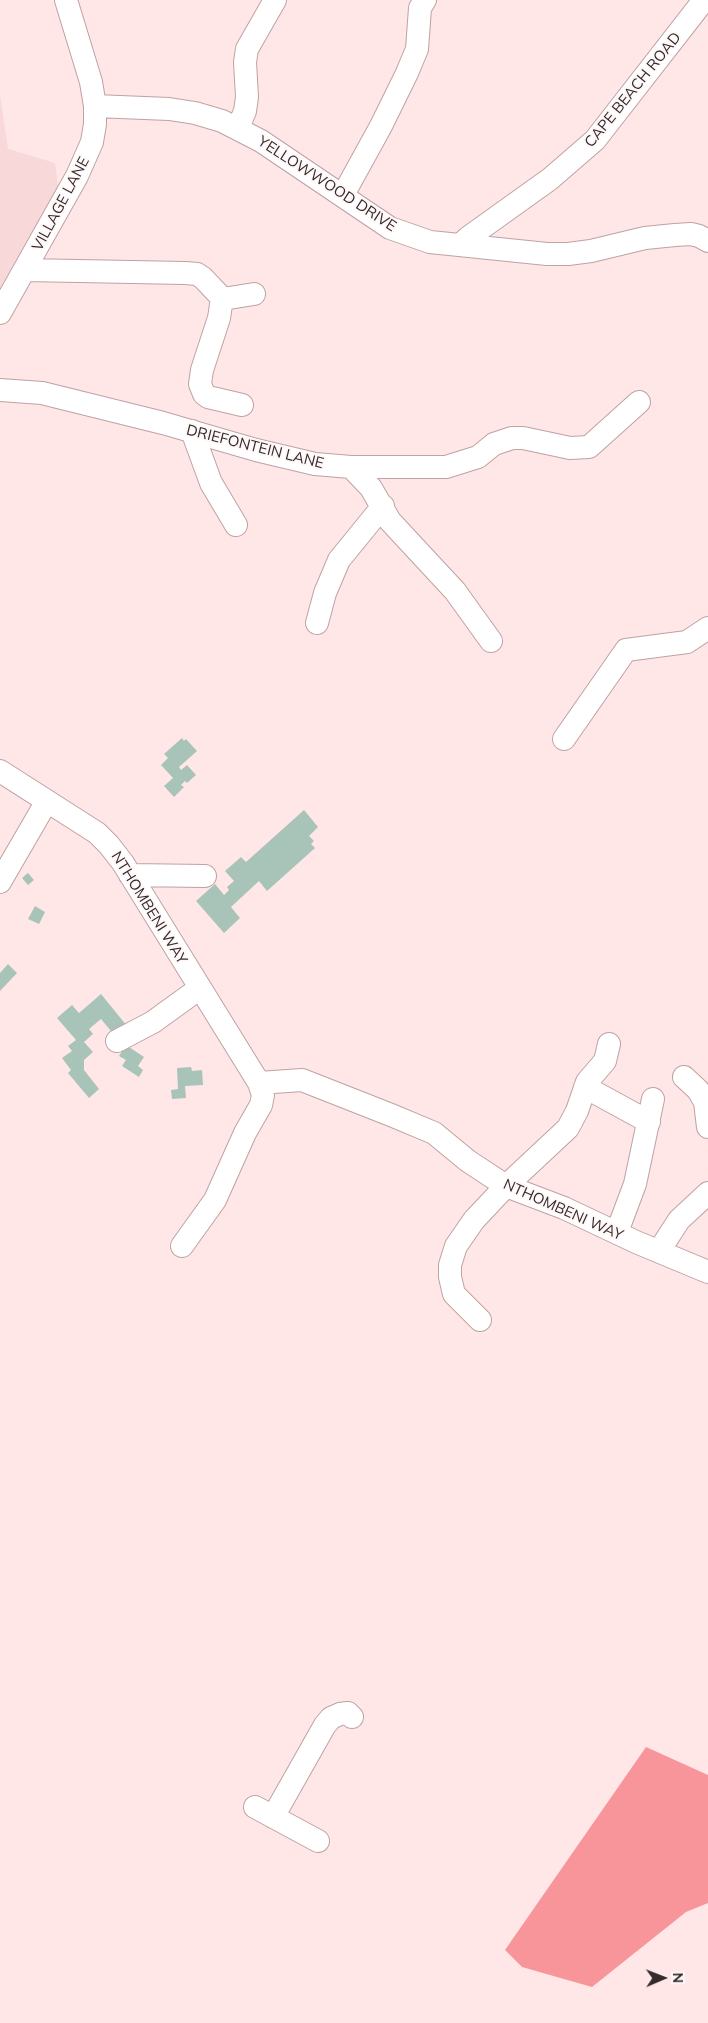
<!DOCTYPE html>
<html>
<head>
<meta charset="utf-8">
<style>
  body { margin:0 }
  #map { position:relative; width:708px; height:2023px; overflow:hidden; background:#ffe6e7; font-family:Mulish,sans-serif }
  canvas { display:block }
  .north { position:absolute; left:638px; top:1953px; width:50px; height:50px; -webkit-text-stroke:4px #fff8f9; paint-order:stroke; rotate:89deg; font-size:14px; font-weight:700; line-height:20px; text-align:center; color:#362a2a }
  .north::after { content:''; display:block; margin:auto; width:18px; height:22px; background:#362a2a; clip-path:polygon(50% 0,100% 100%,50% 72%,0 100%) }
</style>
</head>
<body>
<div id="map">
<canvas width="708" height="2023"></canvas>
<div class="north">N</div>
</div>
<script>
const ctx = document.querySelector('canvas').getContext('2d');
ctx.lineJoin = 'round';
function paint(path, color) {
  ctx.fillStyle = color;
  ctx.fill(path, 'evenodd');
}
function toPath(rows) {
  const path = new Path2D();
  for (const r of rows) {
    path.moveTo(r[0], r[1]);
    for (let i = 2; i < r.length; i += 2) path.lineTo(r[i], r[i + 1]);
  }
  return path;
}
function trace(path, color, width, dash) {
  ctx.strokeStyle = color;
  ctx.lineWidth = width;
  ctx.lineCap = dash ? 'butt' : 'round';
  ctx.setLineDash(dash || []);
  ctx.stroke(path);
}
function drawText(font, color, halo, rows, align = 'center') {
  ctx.font = font + ' Mulish,sans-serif';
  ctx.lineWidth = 4;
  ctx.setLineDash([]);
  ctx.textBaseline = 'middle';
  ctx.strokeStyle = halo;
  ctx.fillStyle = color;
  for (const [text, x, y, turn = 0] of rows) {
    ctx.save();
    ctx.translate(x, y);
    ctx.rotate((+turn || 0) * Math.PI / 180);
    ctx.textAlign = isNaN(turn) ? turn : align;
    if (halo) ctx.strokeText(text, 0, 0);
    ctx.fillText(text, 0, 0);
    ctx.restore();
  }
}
paint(toPath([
  [0,95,8,149,55,163,58,186,0,288]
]), '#f8d8d9');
paint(toPath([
  [646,1747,708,1775,708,1903,686,1912,592,1987,522,1967,505,1950]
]), '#f7959b');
paint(toPath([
  [182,738,184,741,186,739,197,751,179,767,181,770,187,765,196,775,187,783,185,781,181,785,184,787,174,797,164,786,173,778,161,765,168,758,164,754],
  [304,810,318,827,309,836,314,841,311,844,315,848,267,891,259,881,231,907,240,918,224,933,196,901,215,884,224,895,229,890,227,887,234,881,225,871,241,857,246,862],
  [28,873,34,880,28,885,22,878],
  [35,906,45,912,39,924,28,919],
  [8,964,17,973,0,991,0,973],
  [101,994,127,1026,115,1036,101,1019,89,1029,93,1034,84,1042,93,1052,84,1060,84,1070,99,1089,89,1098,68,1073,71,1070,62,1058,72,1051,68,1046,76,1040,57,1018,72,1005,79,1013],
  [126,1045,144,1057,138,1066,143,1070,139,1077,122,1066,126,1060,119,1056],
  [191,1067,192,1071,202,1070,203,1085,185,1086,186,1098,172,1099,171,1090,178,1089,177,1068]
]), '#a8c4b9');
const minor = toPath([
  [95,106,169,109,195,113,222,121,261,141,390,228,430,242,547,254,568,254,591,251,645,238,675,235,691,234,699,236,708,241],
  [238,128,245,111,247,97,245,62,247,49,275,0],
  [343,195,381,126,407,73,417,49,420,8,425,0],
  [460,245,469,237,550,179,595,140,704,0],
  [25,270,185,273,197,274,203,278,222,298,229,298,254,294],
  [222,298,219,318,202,370,200,384,204,394,208,397,242,405],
  [0,313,77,176,92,142,95,124,95,106,91,82,66,0],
  [0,390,42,393,163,423,256,450,315,464,351,467,446,467,478,457,494,444,512,438,523,438,570,448,589,447,639,402],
  [192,431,211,483,236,525],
  [351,467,371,488,390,521,455,591,491,641],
  [317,623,325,593,339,560,383,506],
  [564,739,626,650,687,642,708,628],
  [0,771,97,833,109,845,123,863,259,1083,302,1080,391,1115,434,1133,468,1161,506,1186,564,1208,636,1242,708,1272],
  [130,875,205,876],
  [0,882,47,801],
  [117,1041,153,1022,200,988],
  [684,1077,698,1090,705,1102,708,1127],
  [585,1087,649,1122],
  [617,1232,635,1184,653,1099],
  [182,1246,215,1200,245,1133,261,1105,263,1095,259,1083],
  [659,1251,679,1220,708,1193],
  [480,1320,454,1294,450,1277,450,1265,456,1246,474,1220,506,1186,568,1128,577,1111,587,1082,605,1061,609,1044],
  [255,1807,318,1841],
  [273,1817,325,1725,331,1718,340,1714,348,1713,352,1717]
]);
trace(minor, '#bfa2a3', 24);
trace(minor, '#fff', 22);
drawText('15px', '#362a2a', '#fff8f9', [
  ["CAPE BEACH ROAD",633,90,-51],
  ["YELLOWWOOD DRIVE",327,184,33],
  ["VILLAGE LANE",61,204,-62],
  ["DRIEFONTEIN LANE",255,447,14],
  ["NTHOMBENI WAY",149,908,58],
  ["NTHOMBENI WAY",563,1210,24]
]);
</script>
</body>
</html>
